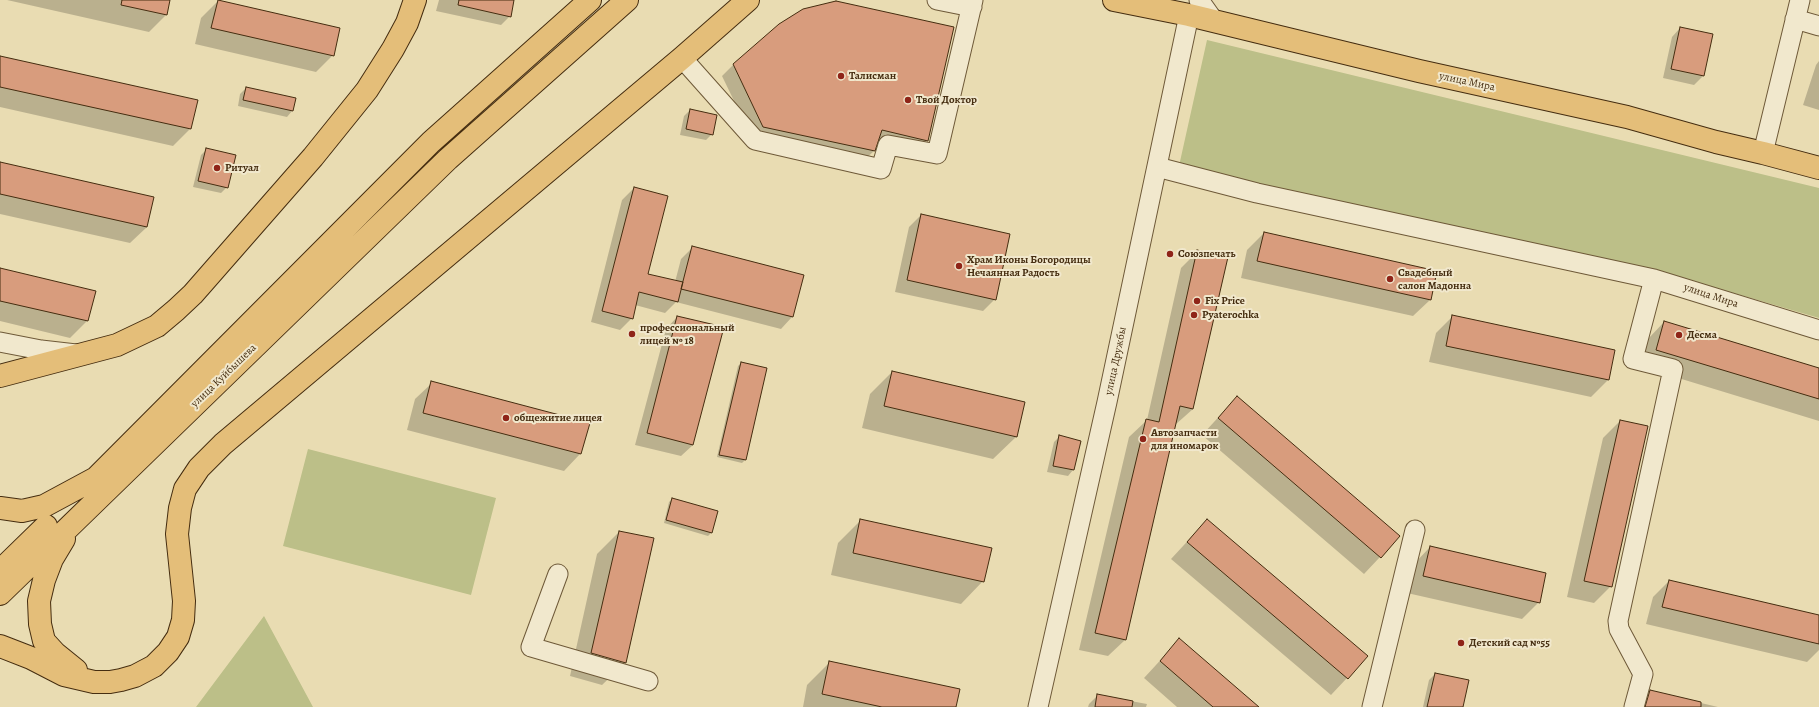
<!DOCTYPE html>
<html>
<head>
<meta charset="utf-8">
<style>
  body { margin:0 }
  canvas { display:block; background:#e9dcb2 }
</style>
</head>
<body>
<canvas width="1819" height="707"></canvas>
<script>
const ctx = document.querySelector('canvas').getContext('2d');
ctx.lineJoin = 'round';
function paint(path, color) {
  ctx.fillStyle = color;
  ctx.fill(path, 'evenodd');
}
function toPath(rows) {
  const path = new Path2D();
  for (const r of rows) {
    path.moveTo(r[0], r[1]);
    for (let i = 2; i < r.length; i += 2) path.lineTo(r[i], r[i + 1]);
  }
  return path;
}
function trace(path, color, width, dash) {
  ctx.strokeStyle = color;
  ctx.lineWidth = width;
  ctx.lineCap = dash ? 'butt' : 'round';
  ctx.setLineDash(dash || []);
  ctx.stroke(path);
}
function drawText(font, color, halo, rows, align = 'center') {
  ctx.font = font + ' Alegreya,serif';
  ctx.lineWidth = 4;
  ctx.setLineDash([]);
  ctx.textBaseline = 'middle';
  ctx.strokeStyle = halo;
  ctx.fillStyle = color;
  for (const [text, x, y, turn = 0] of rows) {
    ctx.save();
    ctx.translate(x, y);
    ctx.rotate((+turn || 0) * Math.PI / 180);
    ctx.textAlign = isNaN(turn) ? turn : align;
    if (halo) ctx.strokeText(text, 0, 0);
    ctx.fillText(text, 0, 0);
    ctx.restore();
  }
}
paint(toPath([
  [1207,40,1819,188,1819,318,1737,294,1617,264,1179,166],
  [308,449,496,498,471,595,283,546],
  [264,616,313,707,196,707]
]), '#bcbf88');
paint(toPath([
  [7,0,169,0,166,15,149,32],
  [439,0,513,0,510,16,501,25,436,11],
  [218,1,333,55,316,72,195,44,201,18],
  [1680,28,1703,76,1694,85,1663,78,1672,37],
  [0,57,190,129,173,146,0,107],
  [1819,61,1819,110,1803,105,1816,65],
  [734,64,927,140,916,152,877,143,874,151,862,162,752,138,722,76],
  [246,88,292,111,287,117,238,106,240,94],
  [690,110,712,134,706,140,680,135,684,116],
  [207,149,227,187,221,193,193,187,201,155],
  [0,163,147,227,130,243,0,214],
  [634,188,647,274,675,282,681,259,693,247,803,276,792,317,781,329,676,302,665,313,635,305,632,318,620,330,591,322,622,200],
  [921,215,995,299,983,311,895,292,909,227],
  [1264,233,1430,300,1413,316,1241,278,1247,250],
  [1198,251,1193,409,1175,425,1125,640,1108,656,1079,650,1129,437,1147,420,1181,268],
  [0,269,94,291,87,321,70,338,0,321],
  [1453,316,1614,351,1608,380,1591,397,1429,362,1436,333],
  [677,317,693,445,681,456,635,445,666,329],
  [1664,322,1819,369,1819,421,1639,366,1648,339],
  [741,363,766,368,745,460,742,463,717,457,738,366],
  [892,372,1016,437,993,459,862,428,870,394],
  [432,383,580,454,564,471,407,430,415,399],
  [1237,397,1380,557,1364,574,1202,435],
  [1620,421,1611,586,1594,603,1567,597,1603,438],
  [1060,436,1073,470,1068,476,1047,472,1054,442],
  [672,499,717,512,711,533,708,536,664,523,669,502],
  [861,520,983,581,961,604,831,575,838,543],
  [1207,520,1347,678,1331,695,1171,559],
  [619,532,625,663,602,685,570,676,597,554],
  [1430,547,1539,602,1522,619,1407,593,1414,564],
  [1669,581,1819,616,1819,650,1807,662,1646,624,1653,597],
  [1179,640,1258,707,1177,707,1144,678],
  [830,662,955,707,803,707,807,685],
  [1435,674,1462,707,1423,707,1429,680],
  [1650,691,1718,707,1635,707],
  [1098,695,1147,704,1146,707,1088,707,1089,704]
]), '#0003');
const building = toPath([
  [122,0,170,0,167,15,121,5,122,0],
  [218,0,340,28,334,56,211,28,218,0],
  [459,0,514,0,511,17,458,5,459,0],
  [836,1,954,27,928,141,882,130,875,151,763,127,733,64,779,24,803,9,836,1],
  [1680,27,1713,34,1704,76,1671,69,1680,27],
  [0,56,198,100,191,129,0,87,0,56],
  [246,87,296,98,293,111,243,100,246,87],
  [690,109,717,115,713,135,686,129,690,109],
  [206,148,236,155,228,188,198,181,206,148],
  [0,162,154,197,147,227,0,194,0,162],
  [634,187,668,196,648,274,683,282,678,302,639,292,633,319,602,311,634,187],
  [921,214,1010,234,996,300,907,280,921,214],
  [1264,232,1437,271,1431,300,1257,261,1264,232],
  [692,246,804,275,793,317,681,289,692,246],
  [1197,250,1228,257,1193,409,1180,406,1126,640,1095,633,1146,419,1159,422,1197,250],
  [0,268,96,291,88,321,0,301,0,268],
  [1452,315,1615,350,1609,380,1446,346,1452,315],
  [677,316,724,327,693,445,647,433,677,316],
  [1664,321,1819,368,1819,399,1656,350,1664,321],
  [741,362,767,368,746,460,719,455,741,362],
  [892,371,1025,402,1017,437,884,406,892,371],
  [431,381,590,423,581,454,423,413,431,381],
  [1237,396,1400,536,1381,558,1218,418,1237,396],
  [1620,420,1648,426,1612,587,1584,581,1620,420],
  [1059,435,1081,441,1074,470,1053,466,1059,435],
  [672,498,718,511,712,533,666,520,672,498],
  [860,519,992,548,984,582,853,553,860,519],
  [1207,519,1368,656,1348,679,1187,542,1207,519],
  [619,531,654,538,626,663,591,653,619,531],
  [1430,546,1546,573,1540,603,1423,576,1430,546],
  [1669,580,1819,615,1819,644,1662,607,1669,580],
  [1179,638,1259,707,1213,707,1160,661,1179,638],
  [829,661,960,689,956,707,882,707,822,694,829,661],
  [1435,673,1469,680,1463,707,1427,707,1435,673],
  [1650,690,1701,702,1701,707,1645,707,1650,690],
  [1097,694,1133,701,1132,707,1095,707,1097,694]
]);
paint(building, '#d89c7d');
trace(building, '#452d10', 1);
const minor = toPath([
  [937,0,972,7],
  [1199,0,1214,21],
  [1795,19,1819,26],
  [682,58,755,140,881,169,888,145,937,154,973,0],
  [1763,153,1800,0],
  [1157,167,1257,193,1654,279,1819,330],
  [0,342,41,350,76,354],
  [558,574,531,647,648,681],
  [1038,707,1107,402,1189,15],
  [1372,707,1415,530],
  [1634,707,1643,674,1619,629,1618,621,1673,369,1633,359,1654,279]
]);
const major = toPath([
  [1114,0,1189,15,1419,71,1627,117,1716,142,1763,153,1819,168],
  [0,376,117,345,157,326,176,310,193,294,313,157,367,90,393,49,407,23,415,0],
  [88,486,431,142,590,0],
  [0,508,22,511,44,506,96,478],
  [64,539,52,559,44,580,39,601,40,624,44,641,55,653,76,670],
  [0,571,46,526],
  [0,594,448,159,627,0],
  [0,646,31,658,64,675,94,682,110,682,121,680,135,676,154,666,168,652,178,637,183,620,184,601,177,534,180,508,185,489,199,468,223,444,682,58,748,0]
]);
trace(minor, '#6e5938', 21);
trace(major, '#452d10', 24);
trace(minor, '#f1e8cd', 19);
trace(major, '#e4be79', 22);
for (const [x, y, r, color] of [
  [841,76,4,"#8f2418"],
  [908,100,4,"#8f2418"],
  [217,168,4,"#8f2418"],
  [1170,254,4,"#8f2418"],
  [959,266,4,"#8f2418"],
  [1390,279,4,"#8f2418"],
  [1197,301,4,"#8f2418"],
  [1194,315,4,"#8f2418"],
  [632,334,4,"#8f2418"],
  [1679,335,4,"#8f2418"],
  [506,418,4,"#8f2418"],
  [1143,439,4,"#8f2418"],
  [1461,643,4,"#8f2418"]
]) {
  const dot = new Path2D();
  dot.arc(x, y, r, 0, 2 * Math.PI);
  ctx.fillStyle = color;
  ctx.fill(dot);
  trace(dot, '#f1e8cd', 1.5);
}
drawText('bold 11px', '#452d10', '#f1e8cd', [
  ["Талисман",849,76],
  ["Твой Доктор",916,100],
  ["Ритуал",225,168],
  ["Союзпечать",1178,254],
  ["Храм Иконы Богородицы",967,260],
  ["Нечаянная Радость",967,273],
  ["Свадебный",1398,273],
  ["салон Мадонна",1398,286],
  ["Fix Price",1205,301],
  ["Pyaterochka",1202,315],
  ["профессиональный",640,328],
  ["лицей № 18",640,341],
  ["Десма",1687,335],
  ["общежитие лицея",514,418],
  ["Автозапчасти",1151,433],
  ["для иномарок",1151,446],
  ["Детский сад №55",1469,643]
], 'left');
drawText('11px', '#452d10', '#f1e8cd', [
  ["улица Мира",1467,82,12],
  ["улица Мира",1711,296,18],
  ["улица Дружбы",1116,361,-78],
  ["улица Куйбышева",224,376,-44]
]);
</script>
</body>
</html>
